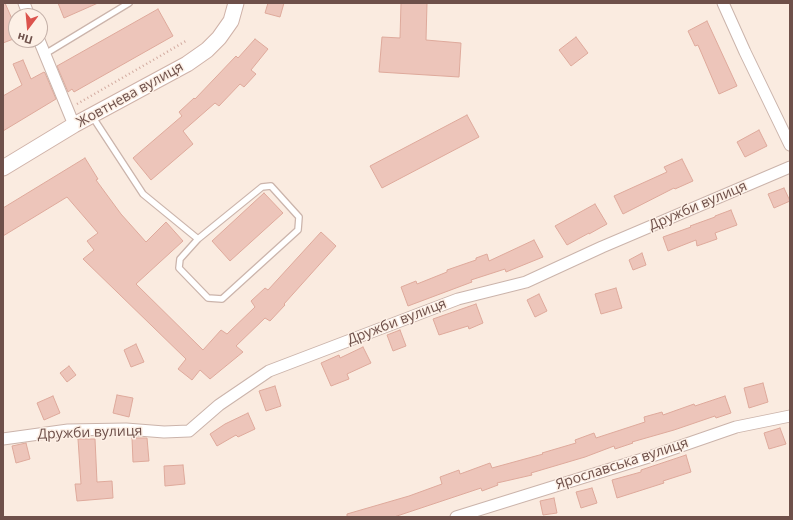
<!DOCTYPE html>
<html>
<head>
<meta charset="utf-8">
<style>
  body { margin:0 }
  #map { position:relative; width:793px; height:520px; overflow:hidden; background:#faebe0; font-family:"Open Sans",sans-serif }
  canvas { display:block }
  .frame { position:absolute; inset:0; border:4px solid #6e504a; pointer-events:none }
  .north { position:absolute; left:8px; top:8px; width:40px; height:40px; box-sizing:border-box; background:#fdf0e6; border:1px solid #c4b0a8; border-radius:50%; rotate:196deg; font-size:11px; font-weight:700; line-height:16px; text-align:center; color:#6e504a }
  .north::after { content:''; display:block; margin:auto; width:14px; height:18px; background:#dc534d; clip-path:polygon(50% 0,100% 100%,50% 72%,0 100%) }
</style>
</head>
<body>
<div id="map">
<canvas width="793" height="520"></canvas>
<div class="frame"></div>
<div class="north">Пн</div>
</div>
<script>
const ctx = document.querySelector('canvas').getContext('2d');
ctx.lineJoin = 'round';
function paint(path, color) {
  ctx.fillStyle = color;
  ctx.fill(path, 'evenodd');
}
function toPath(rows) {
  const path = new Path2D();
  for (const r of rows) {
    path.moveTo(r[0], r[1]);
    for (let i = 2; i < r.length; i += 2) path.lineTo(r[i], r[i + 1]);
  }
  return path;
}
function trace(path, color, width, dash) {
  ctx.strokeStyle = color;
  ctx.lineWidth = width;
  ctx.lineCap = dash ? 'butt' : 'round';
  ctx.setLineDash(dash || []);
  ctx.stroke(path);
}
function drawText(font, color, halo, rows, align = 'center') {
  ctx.font = font + ' "Open Sans",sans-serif';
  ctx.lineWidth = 3;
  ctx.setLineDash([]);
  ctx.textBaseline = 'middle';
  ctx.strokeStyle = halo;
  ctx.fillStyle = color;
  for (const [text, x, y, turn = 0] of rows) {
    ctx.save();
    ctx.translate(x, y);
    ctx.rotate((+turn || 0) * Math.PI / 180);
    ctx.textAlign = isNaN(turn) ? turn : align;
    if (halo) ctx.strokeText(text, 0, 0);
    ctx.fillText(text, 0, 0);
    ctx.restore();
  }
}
const building = toPath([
  [3,3,5,3,16,28,16,38,3,43,3,3],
  [58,3,98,3,64,18,58,3],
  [268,3,284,3,280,17,265,13,268,3],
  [401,3,427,3,426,40,461,43,459,77,379,72,382,37,400,38,401,3],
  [158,9,173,36,74,92,72,89,68,92,57,66,158,9],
  [707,21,737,86,719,94,698,45,695,46,688,31,707,21],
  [576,37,588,53,571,66,559,50,576,37],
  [255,39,268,49,251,70,256,74,244,87,240,84,219,106,215,103,183,131,193,144,151,180,133,158,182,116,179,112,194,98,195,99,236,56,238,58,255,39],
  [23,60,31,79,44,72,45,73,56,99,3,131,3,96,22,85,13,64,23,60],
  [467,115,479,137,382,188,370,166,467,115],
  [759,130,767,146,745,157,737,142,759,130],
  [85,158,98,179,96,180,121,214,146,242,166,222,183,241,136,284,203,350,221,330,227,334,255,307,251,301,265,288,268,290,321,232,336,246,284,304,285,305,270,321,265,318,236,346,243,352,210,379,200,370,192,380,178,369,186,359,83,259,94,250,87,241,98,233,67,197,3,236,3,208,85,158],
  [682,159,693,181,675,189,674,188,623,214,614,196,667,172,664,167,682,159],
  [784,188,790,201,774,208,768,194,784,188],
  [264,193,283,213,230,261,212,241,264,193],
  [595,204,607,224,589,234,589,233,567,245,555,226,595,204],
  [731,210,737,225,715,233,717,239,697,246,696,240,668,251,663,237,691,227,690,226,715,217,715,216,731,210],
  [534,240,543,257,506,272,505,269,471,280,472,282,408,306,401,287,416,281,417,284,447,272,447,270,476,260,476,258,487,254,489,261,534,240],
  [642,253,646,265,633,270,629,260,642,253],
  [616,288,622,308,601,314,595,294,616,288],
  [539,294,547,311,535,317,527,300,539,294],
  [476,304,483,323,469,329,468,326,439,335,433,319,476,304],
  [400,330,406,346,393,351,387,335,400,330],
  [136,344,144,362,131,367,124,350,136,344],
  [363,347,371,363,347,374,349,379,331,386,321,363,339,355,340,358,363,347],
  [69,366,76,375,67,382,60,373,69,366],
  [763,383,768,402,749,408,744,388,763,383],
  [275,386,281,406,266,411,259,391,275,386],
  [117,395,133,398,129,417,113,413,117,395],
  [53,396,60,413,44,420,37,403,53,396],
  [725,396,731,413,716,418,715,416,674,430,632,442,633,443,615,449,614,446,585,457,531,473,532,475,497,483,498,485,482,491,481,488,394,517,347,517,347,514,409,496,442,484,440,477,459,470,460,474,490,463,492,468,543,454,542,453,576,443,575,440,594,433,596,438,645,422,644,417,662,412,663,415,694,404,695,406,725,396],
  [248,413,255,429,238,437,236,435,217,446,210,434,225,424,248,413],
  [780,428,786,444,769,449,764,433,780,428],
  [132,438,147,438,149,461,133,462,132,438],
  [78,439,95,439,97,482,112,481,113,498,77,501,75,484,81,484,78,439],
  [26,443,30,459,16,463,12,446,26,443],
  [686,455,691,472,663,481,664,483,617,498,612,480,641,472,641,470,686,455],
  [183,465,185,484,165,486,164,466,183,465],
  [592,488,597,503,581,508,576,492,592,488],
  [554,498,557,513,543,515,540,501,554,498]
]);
paint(building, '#edc5ba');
trace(building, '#dea99b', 1);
const lane = toPath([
  [45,54,129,3],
  [92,116,143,194,198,239,180,259,179,268,208,298,222,299,298,230,299,217,271,186,262,187,198,239]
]);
const street = toPath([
  [24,3,29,16],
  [723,3,745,52,790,145],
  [39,40,74,125],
  [3,439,68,430,126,429,164,432,189,431,219,405,269,371,458,299,526,282,602,247,790,167],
  [456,517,652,456,736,427,790,416]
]);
const secondary = toPath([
  [3,168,74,125,187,64,207,50,219,38,231,21,236,3]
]);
trace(lane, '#cbb4ab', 8);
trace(street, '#cbb4ab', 13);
trace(secondary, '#cfb2a8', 17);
trace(toPath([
  [77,104,186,41]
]), '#d1a99e', 2.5, [1, 3]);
trace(lane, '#fff', 5.5);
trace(street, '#fff', 11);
trace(secondary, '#fff', 15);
drawText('14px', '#6e504a', '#fdf0e6', [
  ["Жовтнева вулиця",130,95,-29],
  ["Дружби вулиця",698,206,-23],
  ["Дружби вулиця",397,322,-21],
  ["Дружби вулиця",90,433,-2],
  ["Ярославська вулиця",622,464,-18]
]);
</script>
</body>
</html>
